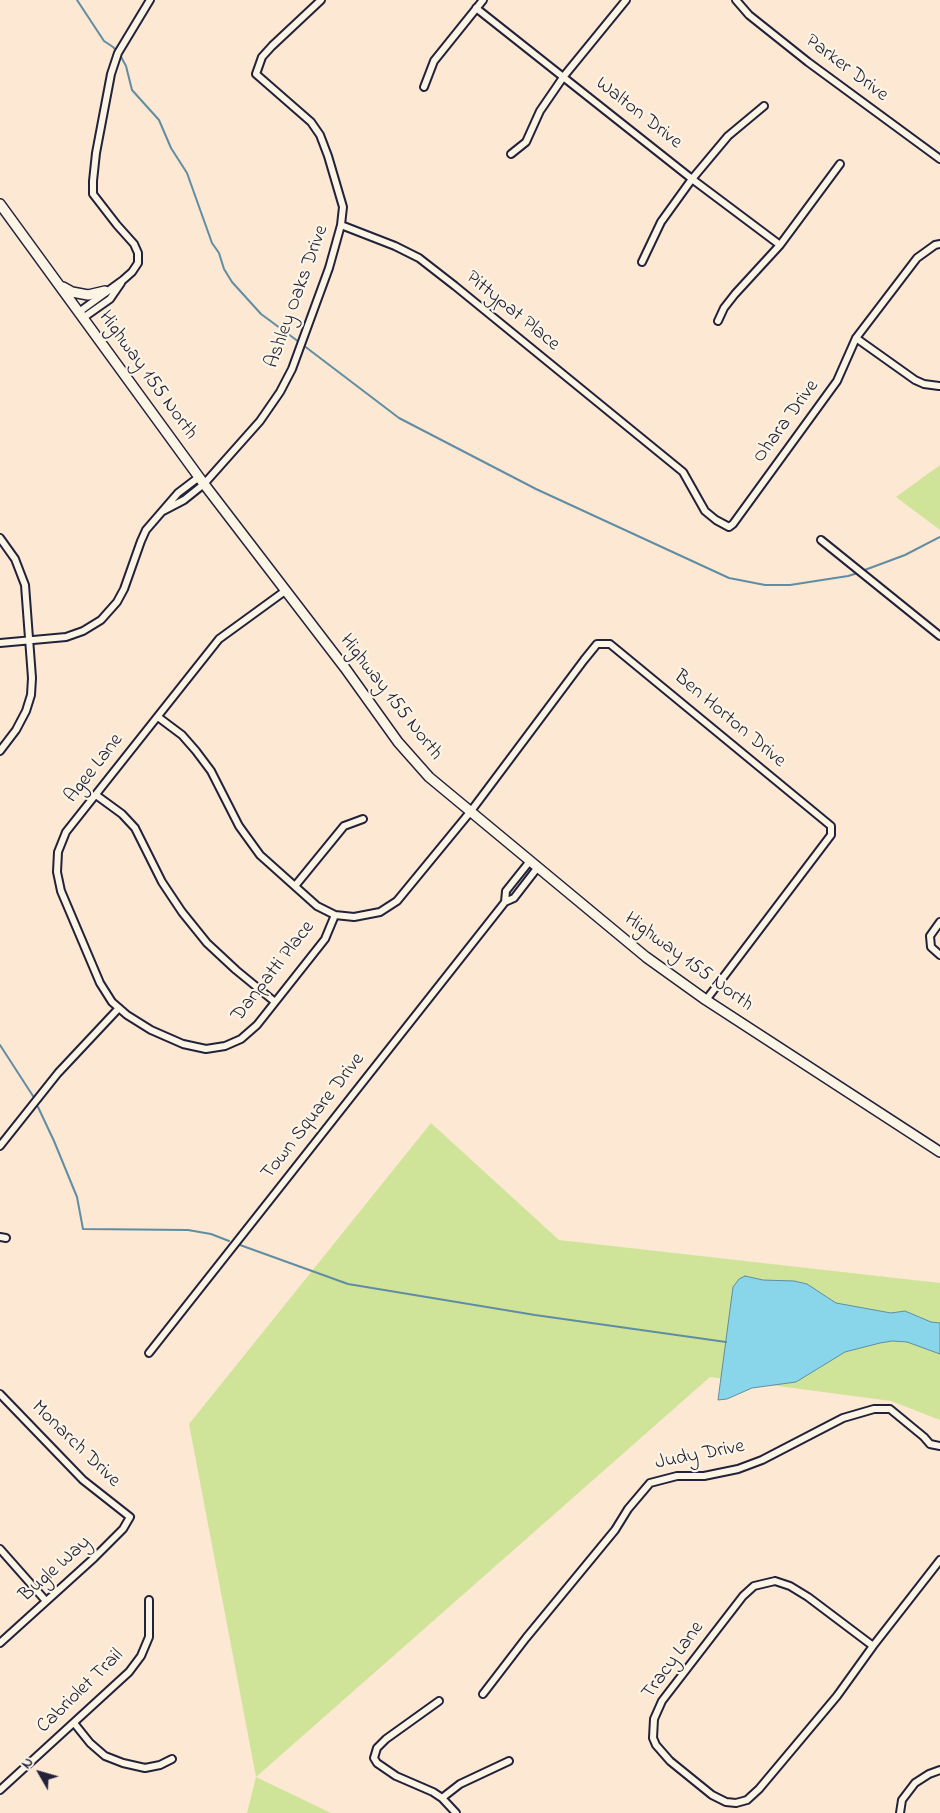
<!DOCTYPE html>
<html>
<head>
<meta charset="utf-8">
<style>
  body { margin:0 }
  #map { position:relative; width:940px; height:1813px; overflow:hidden; background:#fce8d3; font-family:"Indie Flower",sans-serif }
  canvas { display:block }
  .north { position:absolute; left:15px; top:1748px; width:50px; height:50px; -webkit-text-stroke:4px #fcf5e5; paint-order:stroke; rotate:308deg; font-size:14px; font-weight:700; line-height:20px; text-align:center; color:#22223b }
  .north::after { content:''; display:block; margin:auto; width:18px; height:22px; background:#22223b; clip-path:polygon(50% 0,100% 100%,50% 72%,0 100%) }
</style>
</head>
<body>
<div id="map">
<canvas width="940" height="1813"></canvas>
<div class="north">N</div>
</div>
<script>
const ctx = document.querySelector('canvas').getContext('2d');
ctx.lineJoin = 'round';
function paint(path, color) {
  ctx.fillStyle = color;
  ctx.fill(path, 'evenodd');
}
function toPath(rows) {
  const path = new Path2D();
  for (const r of rows) {
    path.moveTo(r[0], r[1]);
    for (let i = 2; i < r.length; i += 2) path.lineTo(r[i], r[i + 1]);
  }
  return path;
}
function trace(path, color, width, dash) {
  ctx.strokeStyle = color;
  ctx.lineWidth = width;
  ctx.lineCap = dash ? 'butt' : 'round';
  ctx.setLineDash(dash || []);
  ctx.stroke(path);
}
function drawText(font, color, halo, rows, align = 'center') {
  ctx.font = font + ' "Indie Flower",sans-serif';
  ctx.lineWidth = 4.5;
  ctx.setLineDash([]);
  ctx.textBaseline = 'middle';
  ctx.strokeStyle = halo;
  ctx.fillStyle = color;
  for (const [text, x, y, turn = 0] of rows) {
    ctx.save();
    ctx.translate(x, y);
    ctx.rotate((+turn || 0) * Math.PI / 180);
    ctx.textAlign = isNaN(turn) ? turn : align;
    if (halo) ctx.strokeText(text, 0, 0);
    ctx.fillText(text, 0, 0);
    ctx.restore();
  }
}
paint(toPath([
  [940,465,940,530,896,497],
  [431,1123,559,1240,940,1283,940,1420,891,1401,710,1377,256,1777,331,1813,247,1813,256,1777,189,1424]
]), '#d0e499');
const water = toPath([
  [745,1276,763,1280,794,1281,807,1284,836,1303,891,1313,905,1311,931,1322,940,1323,940,1354,907,1342,892,1341,880,1343,845,1352,796,1382,752,1388,727,1399,718,1400,733,1287,739,1279,745,1276]
]);
paint(water, '#89d5e9');
trace(water, '#608da3', 1);
trace(toPath([
  [77,0,104,41,113,47,117,51],
  [120,55,126,66,132,90,159,120,171,148,187,173,212,243,219,253,224,269,232,282,261,314,299,342],
  [303,345,399,418,536,489,729,578,765,585,790,585,848,576,858,573],
  [862,571,905,555,940,537],
  [0,1045,33,1096],
  [38,1107,54,1141,77,1197,83,1229,188,1230,211,1234,229,1241],
  [240,1245,348,1284,535,1315,726,1342]
]), '#608da3', 2);
const street = toPath([
  [736,0,749,15,808,62,940,159],
  [476,8,692,179,780,245],
  [424,87,434,61,483,0],
  [511,154,526,142,540,111,564,76,626,0],
  [341,225,395,246,419,258,455,286,683,472,705,511,716,520,729,527,733,524,837,381,856,338,917,258,935,245,940,244],
  [642,262,661,222,692,179,728,136,764,106],
  [79,312,123,280,132,272,138,263,138,253,134,244,117,225,93,194,93,181,96,153,111,74,118,53,150,0],
  [83,318,110,299,121,283],
  [718,321,724,308,735,294,780,245,840,164],
  [856,338,915,380,924,384,939,386],
  [163,511,184,500,204,484,260,421,280,392,292,369,329,268,341,225,343,207,328,156,320,135,311,122,256,74,262,57,272,46,321,0],
  [0,538,15,559,25,585,32,678,31,695,26,711,16,730,0,751],
  [821,540,940,636],
  [285,591,219,639,66,832,58,852,57,872,61,891,100,983,112,1002,127,1015,151,1030,183,1044,206,1049,225,1046,241,1039,257,1025,325,939,335,915,354,917,380,912,397,901,471,811,584,660,597,644,610,644,831,826,831,835,706,1000],
  [0,643,66,637,83,631,101,620,117,602,124,589,141,541,146,530,178,493,199,477],
  [158,717,182,735,196,751,211,771,239,826,260,855,317,906,335,915],
  [96,795,122,814,135,828,162,882,182,912,207,943,236,970,275,1002],
  [295,886,344,826,363,819],
  [505,902,506,891,530,861],
  [940,922,930,936,931,947,940,955],
  [0,1146,58,1073,119,1008],
  [0,1237,6,1238],
  [149,1353,505,902,514,898,538,867],
  [0,1394,83,1480,130,1517,123,1529,94,1558,0,1643],
  [0,1549,46,1601],
  [775,1581,790,1586,808,1597,873,1646,837,1696,759,1789,747,1800,736,1803,726,1802,712,1795,670,1761,656,1745,653,1738,654,1719,662,1701,743,1596,754,1586,775,1581],
  [873,1646,940,1560],
  [483,1694,526,1638,615,1530,628,1509,650,1483,677,1476,704,1476,738,1469,762,1460,843,1418,874,1409,890,1409,924,1437,930,1444,940,1446],
  [439,1701,386,1739,377,1748,374,1758,377,1763,396,1776,433,1792,442,1798,456,1813],
  [74,1723,90,1743,105,1756,123,1763,145,1768,160,1765,172,1759],
  [0,1790,129,1672,141,1656,149,1637,149,1600],
  [442,1798,460,1784,509,1761],
  [900,1813,902,1800,915,1783,929,1774,940,1770]
]);
const secondary = toPath([
  [0,204,204,484,345,668,398,742,429,777,646,957,706,1000,940,1152],
  [63,287,72,292,88,295,105,291]
]);
trace(street, '#22223b', 10);
trace(secondary, '#22223b', 12);
trace(street, '#fcf5e5', 6);
trace(secondary, '#fcf5e5', 9);
drawText('20px', '#22223b', '#fcf5e5', [
  ["Parker Drive",846,69,37],
  ["Walton Drive",638,114,38],
  ["Ashley Oaks Drive",298,297,-70],
  ["Pittypat Place",512,312,39],
  ["Highway 155 North",147,376,54],
  ["Ohara Drive",787,422,-54],
  ["Highway 155 North",390,698,52],
  ["Ben Horton Drive",729,720,40],
  ["Agee Lane",95,769,-52],
  ["Highway 155 North",688,963,36],
  ["Danpatti Place",274,972,-52],
  ["Town Square Drive",314,1117,-52],
  ["Monarch Drive",75,1445,44],
  ["Judy Drive",700,1456,-11],
  ["Bugle Way",56,1570,-42],
  ["Tracy Lane",674,1661,-54],
  ["Cabriolet Trail",81,1692,-44]
]);
</script>
</body>
</html>
